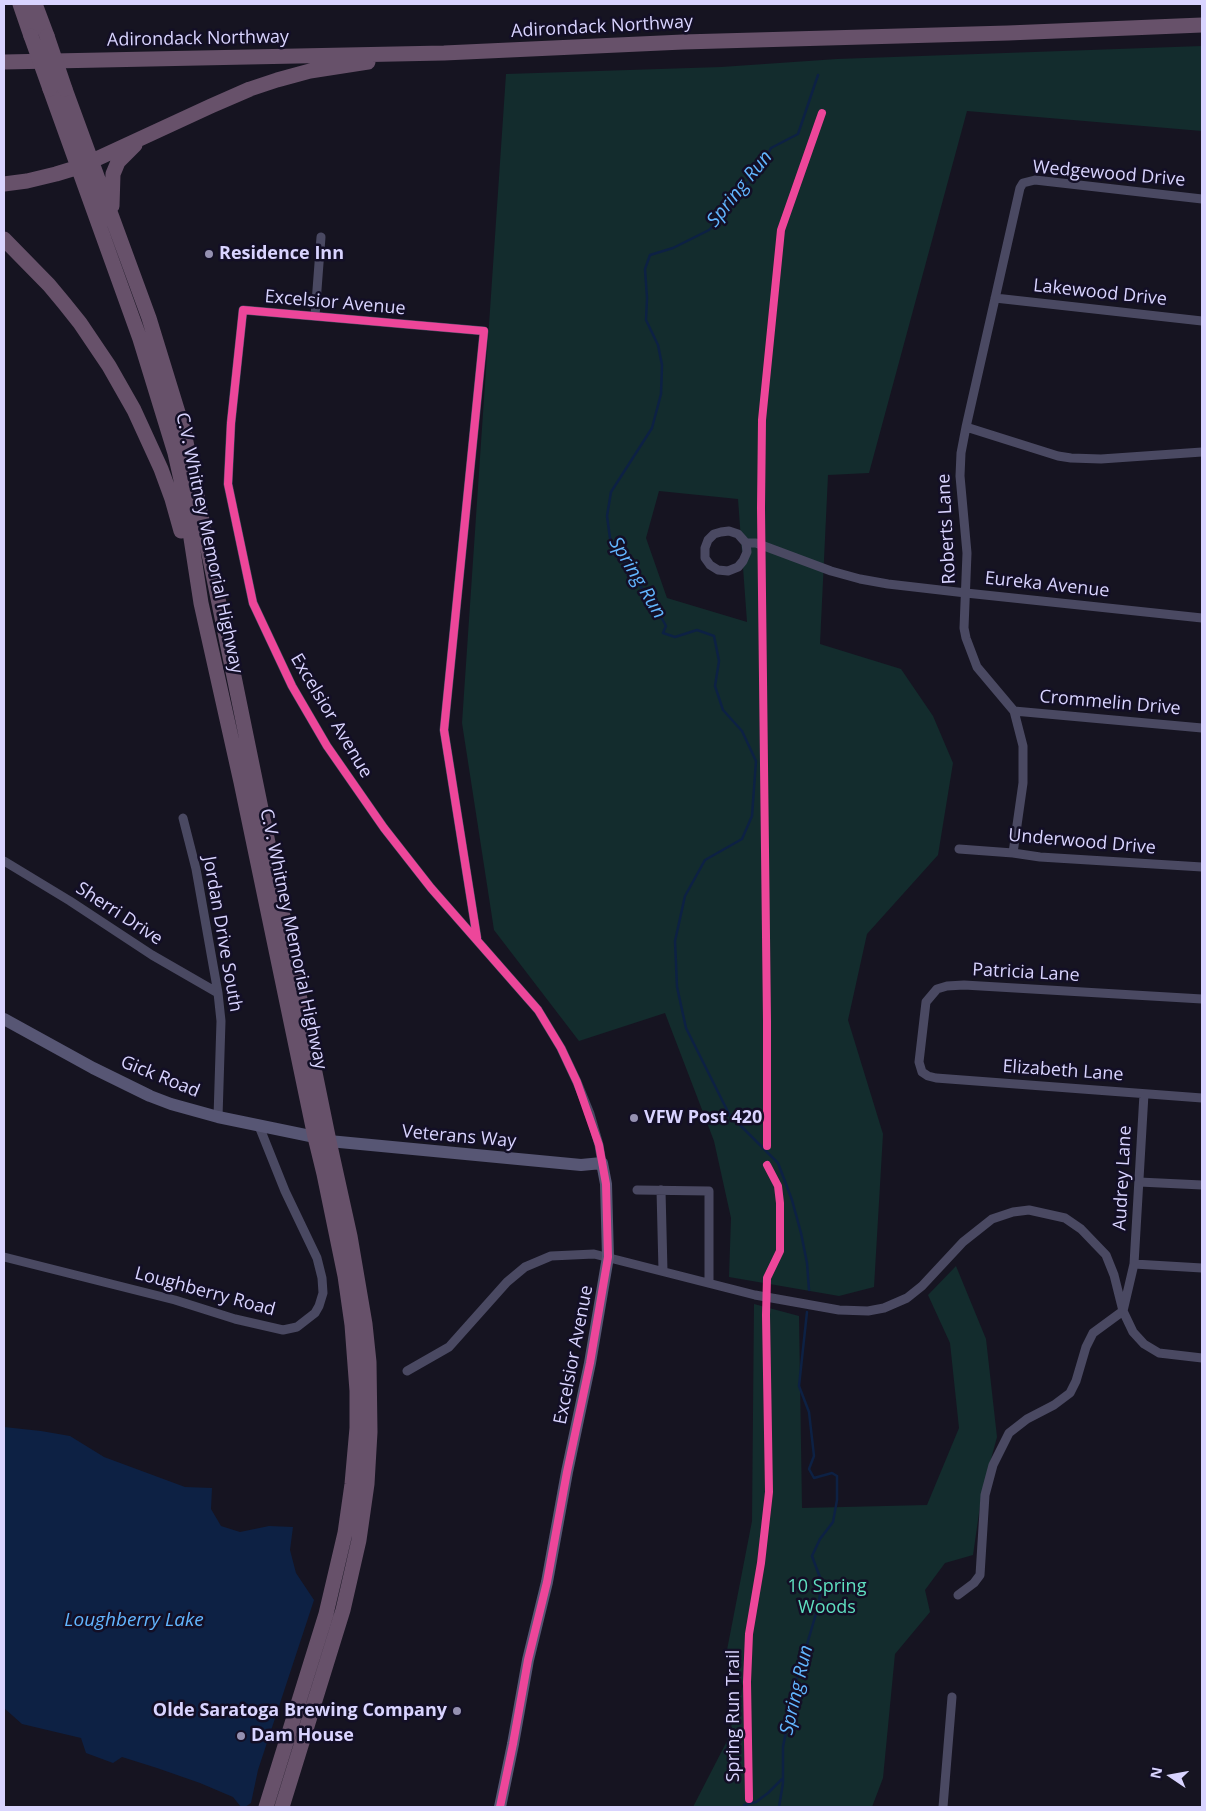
<!DOCTYPE html>
<html>
<head>
<meta charset="utf-8">
<style>
  body { margin:0 }
  #map { position:relative; width:1206px; height:1811px; overflow:hidden; background:#161421; font-family:"Open Sans",sans-serif }
  canvas { display:block }
  .frame { position:absolute; inset:0; border:5px solid #d9d4ff; pointer-events:none }
  .north { position:absolute; left:1146px; top:1751px; width:50px; height:50px; -webkit-text-stroke:4px #130f26; paint-order:stroke; rotate:282deg; font-size:14px; font-weight:700; line-height:20px; text-align:center; color:#d9d4ff }
  .north::after { content:''; display:block; margin:auto; width:18px; height:22px; background:#d9d4ff; clip-path:polygon(50% 0,100% 100%,50% 72%,0 100%) }
</style>
</head>
<body>
<div id="map">
<canvas width="1206" height="1811"></canvas>
<div class="frame"></div>
<div class="north">N</div>
</div>
<script>
const ctx = document.querySelector('canvas').getContext('2d');
ctx.lineJoin = 'round';
function paint(path, color) {
  ctx.fillStyle = color;
  ctx.fill(path, 'evenodd');
}
function toPath(rows) {
  const path = new Path2D();
  for (const r of rows) {
    path.moveTo(r[0], r[1]);
    for (let i = 2; i < r.length; i += 2) path.lineTo(r[i], r[i + 1]);
  }
  return path;
}
function trace(path, color, width, dash) {
  ctx.strokeStyle = color;
  ctx.lineWidth = width;
  ctx.lineCap = dash ? 'butt' : 'round';
  ctx.setLineDash(dash || []);
  ctx.stroke(path);
}
function drawText(font, color, halo, rows, align = 'center') {
  ctx.font = font + ' "Open Sans",sans-serif';
  ctx.lineWidth = 5;
  ctx.setLineDash([]);
  ctx.textBaseline = 'middle';
  ctx.strokeStyle = halo;
  ctx.fillStyle = color;
  for (const [text, x, y, turn = 0] of rows) {
    ctx.save();
    ctx.translate(x, y);
    ctx.rotate((+turn || 0) * Math.PI / 180);
    ctx.textAlign = isNaN(turn) ? turn : align;
    if (halo) ctx.strokeText(text, 0, 0);
    ctx.fillText(text, 0, 0);
    ctx.restore();
  }
}
paint(toPath([
  [1202,46,1202,131,967,111,869,473,828,475,820,644,901,669,933,716,953,763,938,855,867,934,848,1020,883,1134,874,1287,839,1296,729,1277,731,1218,714,1141,665,1013,579,1041,494,930,462,723,506,74,721,67,837,59],
  [659,491,738,499,747,622,667,598,646,538],
  [956,1266,986,1339,997,1437,982,1492,973,1555,945,1563,925,1590,930,1612,895,1654,883,1778,872,1807,693,1807,727,1741,743,1686,727,1650,752,1521,754,1304,799,1316,802,1508,927,1505,959,1428,950,1343,928,1295]
]), '#132c2d');
paint(toPath([
  [4,1427,41,1431,70,1436,104,1457,185,1487,212,1488,211,1509,221,1526,240,1532,269,1526,293,1527,290,1550,296,1573,314,1600,258,1770,251,1803,245,1807,241,1807,233,1797,200,1783,157,1768,122,1757,113,1763,86,1753,81,1738,22,1724,4,1708]
]), '#0d2144');
trace(toPath([
  [809,1290,807,1263,801,1233,792,1200,778,1163,729,1114,686,1028,677,987,675,941,685,896,705,860,742,839,752,816,756,761,742,731,723,710,715,686,719,661,714,636,697,630,675,637,663,633,666,626,659,613,628,568,610,538,607,516,611,492,652,428,661,394,662,365,658,345,646,320,647,298,645,269,650,255,673,248,709,230,729,209,739,191,758,173,771,148,798,134,818,75],
  [744,1805,756,1802,768,1793,782,1779],
  [779,1807,783,1783,783,1747,795,1685,818,1607,822,1583,812,1556,820,1539,833,1522,837,1500,837,1476,832,1473,814,1478,809,1469,814,1456,809,1412,799,1386,807,1312]
]), '#0d2144', 2.5);
trace(toPath([
  [995,298,1202,321],
  [315,316,321,237],
  [966,427,1058,456,1071,458,1101,459,1202,452],
  [746,543,747,552,743,561,738,567,728,571,718,570,710,565,705,558,705,548,708,540,714,534,721,532,729,531,738,534,746,543,756,543,831,571,860,579,888,584,966,593,1202,618],
  [1014,711,1202,728],
  [183,818,196,869,218,993,221,1021,218,1117],
  [959,849,1013,853,1040,857,1202,867],
  [1013,853,1023,783,1023,746,1014,711,977,667,966,638,964,628,967,553,960,476,961,453,966,427,1020,188,1023,183,1035,180,1202,199],
  [4,861,70,901,152,955,218,993],
  [477,938,444,730,484,331,243,310,231,423,228,484,253,603,292,686,327,746,384,828,431,888,538,1010,561,1048,577,1082,590,1114,599,1145,602,1163],
  [1202,999,964,985,947,986,937,989,926,1002,919,1062,922,1072,928,1076,936,1078,1202,1098],
  [1144,1094,1134,1264,1123,1311,1133,1332,1144,1344,1159,1353,1202,1358],
  [1139,1182,1202,1185],
  [637,1190,709,1191,709,1283],
  [661,1190,663,1271],
  [4,1257,175,1300,235,1319,283,1330,297,1327,315,1313,319,1306,323,1293,322,1278,317,1258,285,1191,259,1126],
  [1134,1264,1202,1268],
  [407,1371,449,1347,507,1282,525,1267,551,1256,594,1254,755,1295,839,1310,868,1311,884,1308,907,1298,922,1286,963,1242,992,1219,1013,1212,1029,1210,1065,1218,1081,1229,1106,1255,1114,1275,1123,1311,1093,1333,1086,1347,1076,1381,1070,1393,1054,1405,1027,1419,1009,1433,993,1465,985,1495,980,1575,974,1583,958,1595],
  [943,1807,952,1697]
]), '#4a4962', 9);
trace(toPath([
  [4,1019,93,1068,150,1096,171,1104,218,1117,315,1137,329,1141,581,1165,602,1163,606,1184,608,1257,590,1363,567,1472,547,1582,528,1660,513,1744,500,1807]
]), '#575674', 12);
trace(toPath([
  [20,4,31,36],
  [35,4,47,36],
  [4,62,444,53,683,42,1008,33,1202,25],
  [50,89,140,339,175,453,184,493,201,603,241,782,315,1137,324,1174,345,1276,352,1325,357,1391,357,1428,352,1484,345,1533,326,1614,266,1807],
  [65,89,149,318,184,432,329,1141,350,1236,365,1324,369,1362,370,1432,367,1484,359,1540,343,1610,282,1807],
  [4,184,27,181,56,174,79,167,211,106,250,89,277,80,310,71,368,62],
  [112,206,113,174,118,162,135,145],
  [4,239,49,285,64,303,80,323,109,366,134,410,161,469,172,499,181,531]
]), '#67516a', 15);
trace(toPath([
  [31,36,50,89],
  [47,36,65,89]
]), '#67516a', 15);
trace(toPath([
  [477,938,444,730,484,331,243,310,231,423,228,484,253,603,292,686,327,746,384,828,431,888,538,1010,561,1048,577,1082,599,1145,606,1184,608,1257,590,1363,567,1472,547,1582,528,1660,513,1744,500,1807],
  [767,1146,767,1021,761,508,762,420,781,230,822,113],
  [749,1799,747,1682,749,1634,761,1563,769,1492,766,1315,767,1278,780,1251,780,1203,778,1186,767,1165]
]), '#ed469a', 8);
for (const [x, y, r, color] of [
  [209,254,5,"#9591b1"],
  [634,1118,5,"#9591b1"],
  [457,1711,5,"#9591b1"],
  [241,1736,5,"#9591b1"]
]) {
  const dot = new Path2D();
  dot.arc(x, y, r, 0, 2 * Math.PI);
  ctx.fillStyle = color;
  ctx.fill(dot);
  trace(dot, '#130f26', 2);
}
drawText('18px', '#d9d4ff', '#130f26', [
  ["Adirondack Northway",602,27,-3],
  ["Adirondack Northway",198,39,-1],
  ["Wedgewood Drive",1109,174,5],
  ["Lakewood Drive",1100,293,6],
  ["Excelsior Avenue",335,303,5],
  ["Roberts Lane",947,529,-93],
  ["C.V. Whitney Memorial Highway",209,543,78],
  ["Eureka Avenue",1047,585,6],
  ["Crommelin Drive",1110,703,5],
  ["Excelsior Avenue",331,716,59],
  ["Underwood Drive",1082,842,5],
  ["Sherri Drive",119,914,33],
  ["Jordan Drive South",222,934,80],
  ["C.V. Whitney Memorial Highway",293,939,78],
  ["Patricia Lane",1026,973,3],
  ["Elizabeth Lane",1063,1071,4],
  ["Gick Road",160,1077,22],
  ["Veterans Way",459,1137,5],
  ["Audrey Lane",1123,1178,-87],
  ["Loughberry Road",205,1292,15],
  ["Excelsior Avenue",574,1355,-79],
  ["Spring Run Trail",734,1716,-90]
]);
drawText('bold 18px', '#d9d4ff', '#130f26', [
  ["Residence Inn",219,254],
  ["VFW Post 420",644,1118],
  ["Olde Saratoga Brewing Company",447,1711,"right"],
  ["Dam House",251,1736]
], 'left');
drawText('18px', '#5fe0c0', '#130f26', [
  ["10 Spring",827,1587],
  ["Woods",827,1608]
]);
drawText('italic 19px', '#62b6ff', '#130f26', [
  ["Spring Run",740,189,-51],
  ["Spring Run",637,578,59],
  ["Loughberry Lake",134,1621],
  ["Spring Run",797,1690,-77]
]);
</script>
</body>
</html>
